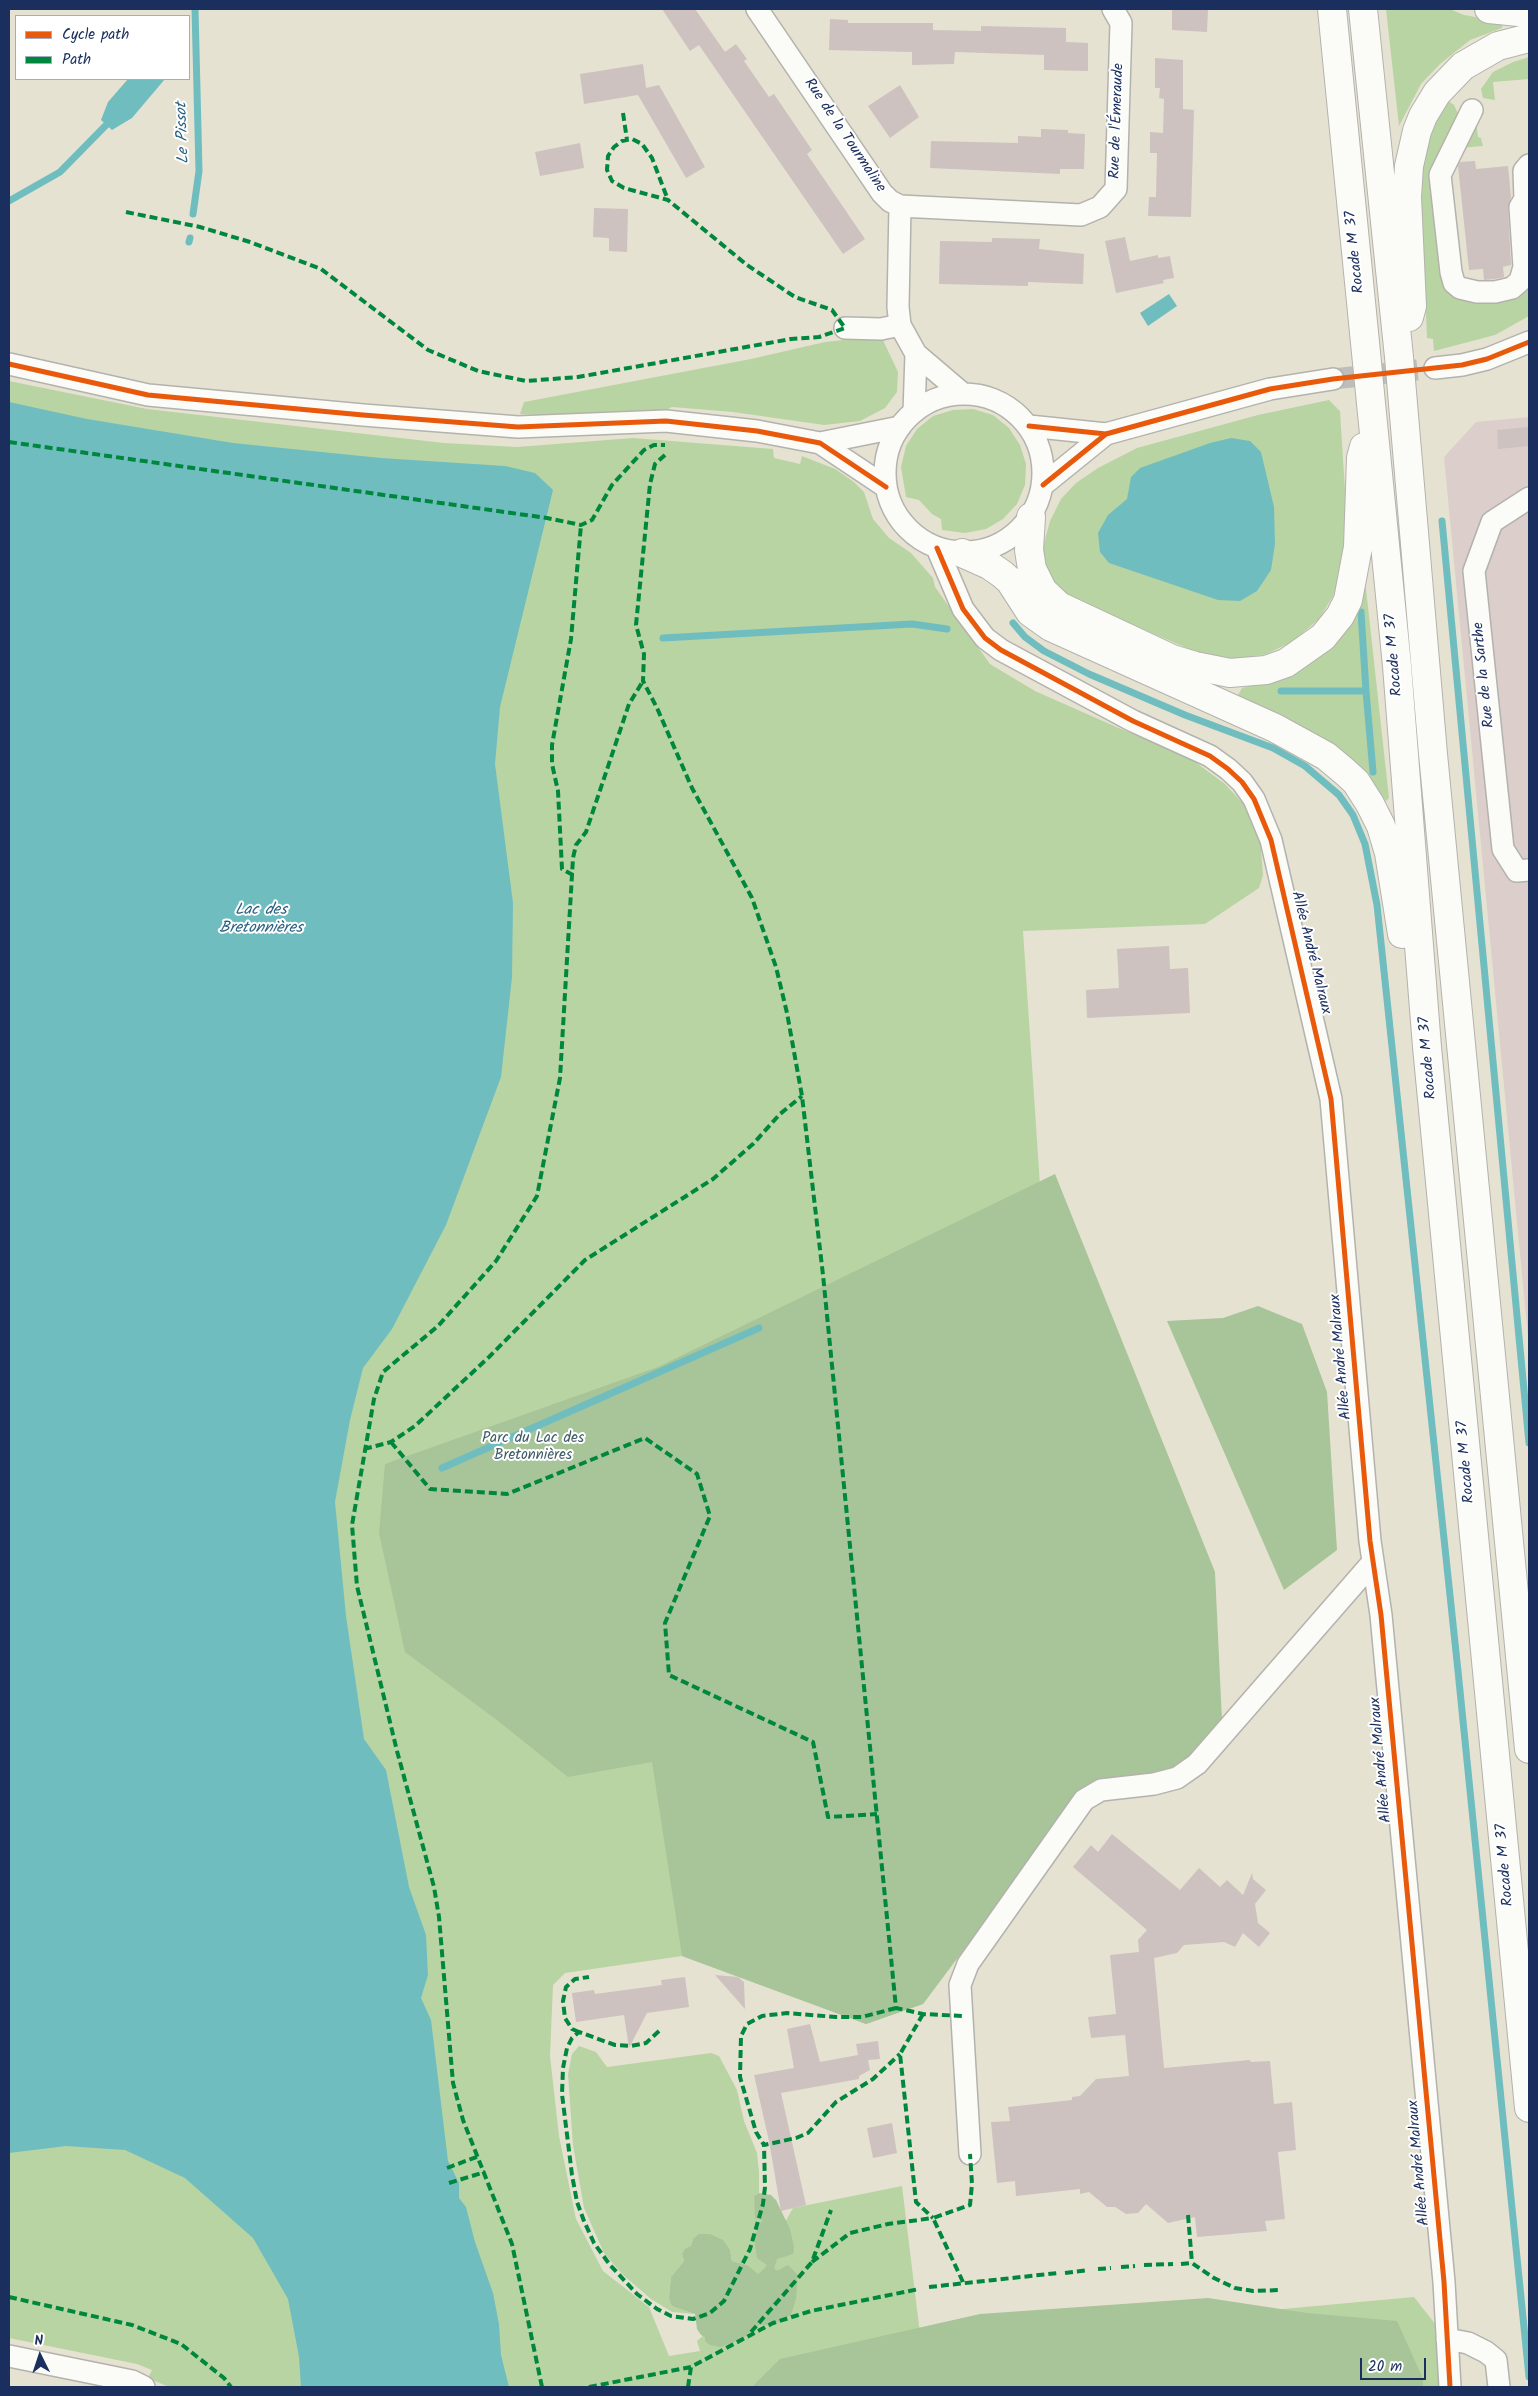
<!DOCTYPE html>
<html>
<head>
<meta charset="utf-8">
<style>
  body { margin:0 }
  #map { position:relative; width:1538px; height:2396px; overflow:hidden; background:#e6e2d2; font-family:Kalam,sans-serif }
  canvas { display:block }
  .frame { position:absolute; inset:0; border:10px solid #1b2f5e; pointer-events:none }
  .legend { position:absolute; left:15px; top:15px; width:175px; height:65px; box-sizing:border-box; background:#fff; border:1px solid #a4acbf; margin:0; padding:6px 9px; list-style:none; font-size:15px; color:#1b2f5e }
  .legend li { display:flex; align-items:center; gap:10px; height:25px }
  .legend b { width:25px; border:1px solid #a4acbf }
  .north { position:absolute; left:15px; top:2331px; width:50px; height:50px; -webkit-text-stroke:4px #fff; paint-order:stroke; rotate:356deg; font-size:14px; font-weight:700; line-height:20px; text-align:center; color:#1b2f5e }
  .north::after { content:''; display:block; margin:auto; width:18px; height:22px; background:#1b2f5e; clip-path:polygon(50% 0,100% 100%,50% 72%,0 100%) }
  .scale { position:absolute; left:1360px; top:2358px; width:66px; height:22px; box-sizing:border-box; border:2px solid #1b2f5e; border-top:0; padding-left:6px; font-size:15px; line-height:18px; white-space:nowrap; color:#1b2f5e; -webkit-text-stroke:4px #fff; paint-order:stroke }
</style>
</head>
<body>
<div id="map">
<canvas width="1538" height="2396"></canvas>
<div class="frame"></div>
<ul class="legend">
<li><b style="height:6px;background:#e8590c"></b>Cycle path</li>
<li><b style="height:6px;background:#00873e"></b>Path</li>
</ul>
<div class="north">N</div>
<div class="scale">20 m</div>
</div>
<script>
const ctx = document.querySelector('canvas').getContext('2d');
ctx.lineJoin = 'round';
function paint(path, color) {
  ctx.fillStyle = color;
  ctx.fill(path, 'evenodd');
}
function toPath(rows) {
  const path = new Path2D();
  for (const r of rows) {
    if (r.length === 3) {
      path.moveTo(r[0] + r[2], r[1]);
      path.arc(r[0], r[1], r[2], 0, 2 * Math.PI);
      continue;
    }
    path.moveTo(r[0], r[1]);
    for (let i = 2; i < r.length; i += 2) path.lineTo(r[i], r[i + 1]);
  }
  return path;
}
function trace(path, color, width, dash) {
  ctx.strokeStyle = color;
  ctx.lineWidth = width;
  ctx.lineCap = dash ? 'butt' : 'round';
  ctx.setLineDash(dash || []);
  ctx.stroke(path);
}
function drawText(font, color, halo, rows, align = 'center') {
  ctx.font = font + ' Kalam,sans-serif';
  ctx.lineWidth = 4;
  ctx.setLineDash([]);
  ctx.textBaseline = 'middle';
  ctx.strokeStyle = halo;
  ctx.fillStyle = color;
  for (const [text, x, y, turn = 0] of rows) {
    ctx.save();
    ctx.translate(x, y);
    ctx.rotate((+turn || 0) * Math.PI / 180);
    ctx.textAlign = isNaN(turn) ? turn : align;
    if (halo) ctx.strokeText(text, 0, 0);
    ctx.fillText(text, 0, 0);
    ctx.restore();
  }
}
paint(toPath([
  [1529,417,1529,1348,1444,457,1476,422]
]), '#dbcecb');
paint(toPath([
  [1386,9,1450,9,1464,15,1503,22,1502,28,1470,40,1440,64,1421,84,1399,126],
  [1529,57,1529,79,1493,82,1495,100,1483,98,1481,89,1493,72,1513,62],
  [1447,100,1454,105,1462,122,1435,174,1457,294,1529,276,1529,316,1495,335,1434,351,1433,339,1427,338,1420,169,1427,133],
  [1476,121,1478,137,1481,138,1483,146,1459,148],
  [881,336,898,372,897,392,885,408,860,421,824,425,733,412,672,407,662,412,564,416,520,414,524,402,751,359,825,342],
  [9,381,147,409,444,443,517,447,633,438,773,449,774,458,800,464,802,456,835,469,854,482,864,492,873,519,889,538,911,553,933,578,935,587,990,664,1035,691,1130,733,1187,756,1225,784,1248,809,1260,837,1263,875,1259,888,1205,924,1023,931,1076,1724,1135,1775,1105,1781,1077,1798,923,2004,866,2024,682,1956,565,1973,553,1985,550,2056,559,2136,576,2219,603,2271,649,2307,669,2356,700,2351,697,2341,731,2312,751,2271,747,2265,732,2261,730,2250,693,2239,691,2246,682,2254,684,2261,671,2277,669,2297,674,2307,695,2314,672,2312,651,2299,622,2274,604,2253,584,2208,573,2145,568,2074,572,2054,579,2046,596,2052,607,2067,711,2053,719,2056,737,2090,744,2121,757,2153,759,2172,759,2193,754,2196,762,2219,760,2228,756,2232,763,2261,793,2208,902,2186,921,2342,1414,2297,1447,2339,1450,2387,169,2387,148,2378,152,2370,137,2364,9,2338],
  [1329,400,1340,411,1345,491,1345,536,1342,571,1333,596,1319,619,1292,642,1266,654,1238,659,1203,655,1077,601,1062,591,1050,576,1044,561,1044,543,1050,521,1061,499,1076,483,1098,468,1137,448,1258,415],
  [973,409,993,415,1009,428,1020,445,1026,464,1025,485,1017,504,1003,519,986,529,965,533,942,530,941,519,932,514,919,500,906,497,901,467,906,446,917,429,933,416,953,410],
  [1365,580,1389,798,1386,801,1369,782,1237,697,1242,688,1254,685]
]), '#b8d4a2');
paint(toPath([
  [1055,1174,1215,1572,1222,1721,1190,1757,1169,1771,1105,1781,1077,1798,923,2004,866,2024,682,1956,652,1762,568,1777,497,1720,405,1652,379,1533,385,1464,658,1367],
  [1258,1306,1302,1324,1327,1392,1337,1550,1284,1590,1167,1321,1223,1318],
  [759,2193,771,2195,776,2200,790,2229,794,2247,793,2254,777,2259,774,2268,777,2271,788,2265,798,2275,796,2299,791,2315,780,2320,776,2325,759,2325,743,2338,729,2344,720,2347,710,2345,705,2341,705,2337,701,2335,697,2329,695,2314,674,2307,671,2304,669,2297,671,2277,684,2261,682,2254,685,2249,691,2246,693,2239,699,2234,710,2234,723,2240,730,2250,732,2261,747,2265,758,2274,764,2269,767,2265,757,2258,754,2237,762,2220,755,2218,754,2196],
  [1208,2298,1307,2313,1397,2321,1423,2379,1423,2387,752,2387,780,2359,980,2314]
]), '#a8c499');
paint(toPath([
  [128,79,165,79,132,118,112,130,101,120,108,102],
  [1169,294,1177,306,1148,326,1140,313],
  [9,402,87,419,233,443,381,458,505,466,535,473,553,490,500,707,495,764,513,903,512,977,501,1077,446,1225,392,1329,363,1368,350,1420,335,1502,346,1616,364,1739,386,1770,409,1887,426,1935,428,1975,421,1998,431,2020,448,2161,459,2183,459,2198,466,2207,475,2242,493,2293,499,2324,501,2355,509,2387,301,2387,299,2357,288,2299,253,2238,185,2178,125,2150,66,2146,9,2153],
  [1231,438,1250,441,1261,452,1274,507,1275,544,1271,570,1257,591,1240,601,1218,600,1109,563,1100,552,1098,533,1108,515,1127,499,1131,477,1140,468,1210,443]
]), '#70bdc0');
trace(toPath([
  [9,201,60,172,111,120],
  [193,214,199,171,195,9],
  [189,242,190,238],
  [1442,521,1529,1443],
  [1361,612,1366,691],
  [1013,623,1025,637,1044,651,1089,674,1185,715,1273,748,1305,766,1339,795,1353,815,1365,844,1377,905,1458,1671,1529,2377],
  [663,638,912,624,947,629],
  [1281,691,1366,691,1373,772],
  [442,1468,759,1328]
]), '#70bdc0', 7);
paint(toPath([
  [662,9,695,9,725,52,736,44,747,59,744,61,769,97,774,94,812,150,807,154,865,239,843,254,699,45,690,51],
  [1172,9,1208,9,1207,32,1172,30],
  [830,19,848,20,848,23,933,23,933,30,981,31,981,26,1066,28,1066,42,1088,43,1088,71,1044,70,1044,55,955,52,954,64,912,65,912,52,829,50],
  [1155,58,1183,60,1183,109,1194,110,1191,217,1148,216,1149,197,1156,197,1157,153,1150,153,1150,132,1163,133,1164,99,1159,98,1160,88,1155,88],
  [643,64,646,88,659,85,705,167,686,178,638,95,584,104,580,74],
  [900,85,919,117,890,138,868,106],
  [1041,129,1068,130,1068,133,1085,134,1084,169,1060,169,1060,174,930,168,931,141,1018,143,1018,136,1041,137],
  [580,143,584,168,540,176,535,152],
  [1475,161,1476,169,1508,166,1511,197,1508,208,1511,265,1503,267,1504,277,1495,279,1484,280,1483,269,1469,270,1458,166,1460,162],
  [594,208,628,209,627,252,609,251,609,238,593,237],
  [1125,237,1130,261,1158,255,1158,258,1170,256,1174,278,1163,280,1164,283,1116,293,1105,241],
  [992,238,1040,239,1039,249,1084,254,1083,284,1028,282,1028,286,939,284,940,241,992,242],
  [1529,427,1529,446,1498,449,1497,430],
  [1169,946,1170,969,1188,968,1190,1013,1087,1018,1086,990,1119,988,1117,949],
  [1112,1834,1180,1890,1199,1868,1220,1887,1227,1880,1243,1895,1252,1873,1253,1879,1266,1890,1255,1904,1258,1923,1270,1933,1259,1947,1243,1933,1235,1947,1224,1942,1184,1945,1177,1953,1154,1958,1164,2068,1250,2060,1251,2062,1270,2061,1274,2104,1292,2102,1296,2150,1278,2152,1285,2219,1265,2221,1267,2231,1197,2237,1195,2217,1168,2223,1146,2204,1138,2213,1126,2214,1115,2207,1107,2207,1089,2192,1080,2194,1080,2189,1016,2196,1015,2181,997,2183,991,2122,1010,2121,1008,2107,1072,2100,1072,2097,1080,2096,1096,2079,1129,2076,1125,2035,1091,2038,1088,2017,1116,2014,1110,1955,1139,1952,1138,1940,1147,1930,1073,1867,1091,1845,1098,1852],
  [715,1975,738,1977,744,1982,745,2009],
  [685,1977,689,2007,647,2013,629,2048,624,2015,576,2022,572,1993,594,1990,595,1994,662,1985,661,1980],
  [810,2024,820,2062,858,2055,856,2044,878,2041,880,2059,868,2060,870,2070,859,2076,859,2079,781,2093,806,2205,781,2211,769,2141,754,2075,794,2068,787,2029],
  [892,2123,897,2153,873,2158,867,2128]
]), '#cdc2bf');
trace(toPath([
  [1333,379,1435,368]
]), '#bdbebb', 21, [21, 11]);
const minor = toPath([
  [757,9,882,193,890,201,900,206,898,307,900,325,916,354,963,394],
  [1472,110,1440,175,1451,272,1454,283,1460,288,1477,292,1495,292,1512,288,1520,281,1524,267,1520,207,1525,199,1524,171,1529,165],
  [900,206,1081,215,1100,207,1116,189,1121,23,1113,9],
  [845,328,881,329,900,325],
  [9,364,148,395,363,415,518,427,666,421,757,431,820,443,886,487],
  [1435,368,1462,365,1487,359,1529,342],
  [964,473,79],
  [914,412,916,354],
  [1029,426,1106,434,1270,389,1333,379],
  [820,443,900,427],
  [1043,485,1106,434],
  [1529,498,1492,522,1474,571,1503,849,1517,871,1529,870],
  [937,548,963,609,985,638,1001,650,1133,721,1210,756,1228,769,1242,782,1254,799,1271,840,1331,1099,1370,1541,1381,1615,1444,2282,1450,2387],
  [970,2154,960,1985,968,1964,1084,1800,1101,1790,1154,1784,1177,1778,1197,1764,1373,1562],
  [1447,2339,1468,2343,1486,2352,1496,2360,1499,2387],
  [9,2356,132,2381,144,2387]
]);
const highway = toPath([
  [1332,9,1397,666,1427,1047,1529,2108],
  [1363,9,1399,357,1433,754,1529,1749],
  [1489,9,1529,13],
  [1409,317,1412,306,1407,197,1409,166,1417,131,1423,116,1437,93,1463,66,1498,46,1529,38],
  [1031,517,1029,550,1032,569,1043,591,1059,606,1172,659,1195,666,1230,673,1266,670,1286,663,1323,637,1340,616,1348,600,1358,547,1361,458,1364,447],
  [962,553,989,565,1002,574,1010,581,1030,612,1051,627,1275,728,1326,756,1344,771,1356,782,1370,804,1381,826,1389,853,1402,934]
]);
trace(minor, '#b3b2ad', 24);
trace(highway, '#b3b2ad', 30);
trace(minor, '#fbfbf8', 21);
trace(highway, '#fbfbf8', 28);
trace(toPath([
  [623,113,627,140],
  [126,212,200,227,250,242,321,269,428,350,478,371,526,381,578,377,791,339,819,337,845,328,832,310,795,297,747,265,668,200,624,188,612,181,607,170,608,156,614,147,622,141,632,139,642,144,652,158,668,200],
  [9,442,547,518,581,525,592,520,612,485,644,450,654,445,665,445],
  [665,455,655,464,650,484,636,625,644,654,643,681,657,708,692,788,752,898,776,967,787,1013,802,1096,823,1275,896,2008,923,2014,962,2016],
  [573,875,562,869,558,791,552,764,552,745,571,639,581,525],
  [391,1442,430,1489,507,1494,645,1438,697,1474,710,1516,665,1623,669,1675,813,1742,828,1817,877,1814],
  [364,1449,391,1442,415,1426,489,1357,585,1260,713,1179,753,1144,780,1114,802,1096],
  [896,2008,862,2017,836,2017,787,2013,762,2016,747,2024,741,2036,740,2077,756,2132,764,2145,796,2138,808,2133,836,2102,873,2079,900,2054],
  [923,2014,900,2054,916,2202,933,2218],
  [659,2031,646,2043,631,2046,615,2045,579,2032,572,2038,567,2048,563,2068,562,2094,572,2175,577,2202,584,2221,594,2243,610,2265,637,2294,657,2309,671,2316,693,2319,710,2313,724,2301,750,2249,763,2204,765,2187,764,2145],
  [579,2032,572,2029,565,2018,563,2001,566,1987,575,1979,589,1977],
  [447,2168,479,2156],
  [449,2183,485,2172],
  [1188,2215,1192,2263],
  [812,2262,850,2233,888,2224,933,2218],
  [1181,2264,1192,2263,1214,2278,1235,2288,1253,2291,1280,2290],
  [1144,2265,1173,2264],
  [1121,2267,1135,2266],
  [1098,2269,1111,2268],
  [1065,2273,1088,2270],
  [963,2282,933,2218,970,2205,972,2184,970,2154],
  [929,2287,1058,2273],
  [9,2297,132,2325,181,2344,224,2378,231,2387],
  [751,2332,812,2262,831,2210],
  [542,2387,512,2244,463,2120,453,2083,439,1917,434,1887,397,1751,357,1586,352,1525,374,1399,383,1372,438,1326,496,1261,537,1196,560,1078,573,858,576,845,586,832,629,704,643,681],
  [589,2387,691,2367,773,2323,811,2311,919,2289],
  [688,2387,691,2367]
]), '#00873e', 4, [8, 4]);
trace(toPath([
  [9,364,148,395,363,415,518,427,666,421,757,431,820,443,886,487],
  [1029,426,1106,434,1270,389,1333,379,1462,365,1487,359,1529,342],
  [1043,485,1106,434],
  [937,548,963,609,985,638,1001,650,1133,721,1210,756,1228,769,1242,782,1254,799,1271,840,1331,1099,1370,1541,1381,1615,1444,2282,1450,2387]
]), '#e8590c', 5);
drawText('15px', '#1b2f5e', '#fff', [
  ["Rue de l'Émeraude",1118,121,-88],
  ["Rue de la Tourmaline",844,136,56],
  ["Rocade M 37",1356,252,-96],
  ["Rocade M 37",1395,655,-95],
  ["Rue de la Sarthe",1485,675,-96],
  ["Allée André Malraux",1310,953,76],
  ["Rocade M 37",1429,1058,-95],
  ["Allée André Malraux",1342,1357,-95],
  ["Rocade M 37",1467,1462,-95],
  ["Allée André Malraux",1382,1760,-95],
  ["Rocade M 37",1506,1865,-95],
  ["Allée André Malraux",1420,2163,-95]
]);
drawText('15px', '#3f5d66', '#fff', [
  ["Parc du Lac des",533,1439],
  ["Bretonnières",533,1456]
]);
drawText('italic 16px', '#296182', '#fff', [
  ["Le Pissot",184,133,-92],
  ["Lac des",261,911],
  ["Bretonnières",261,929]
]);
</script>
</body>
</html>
